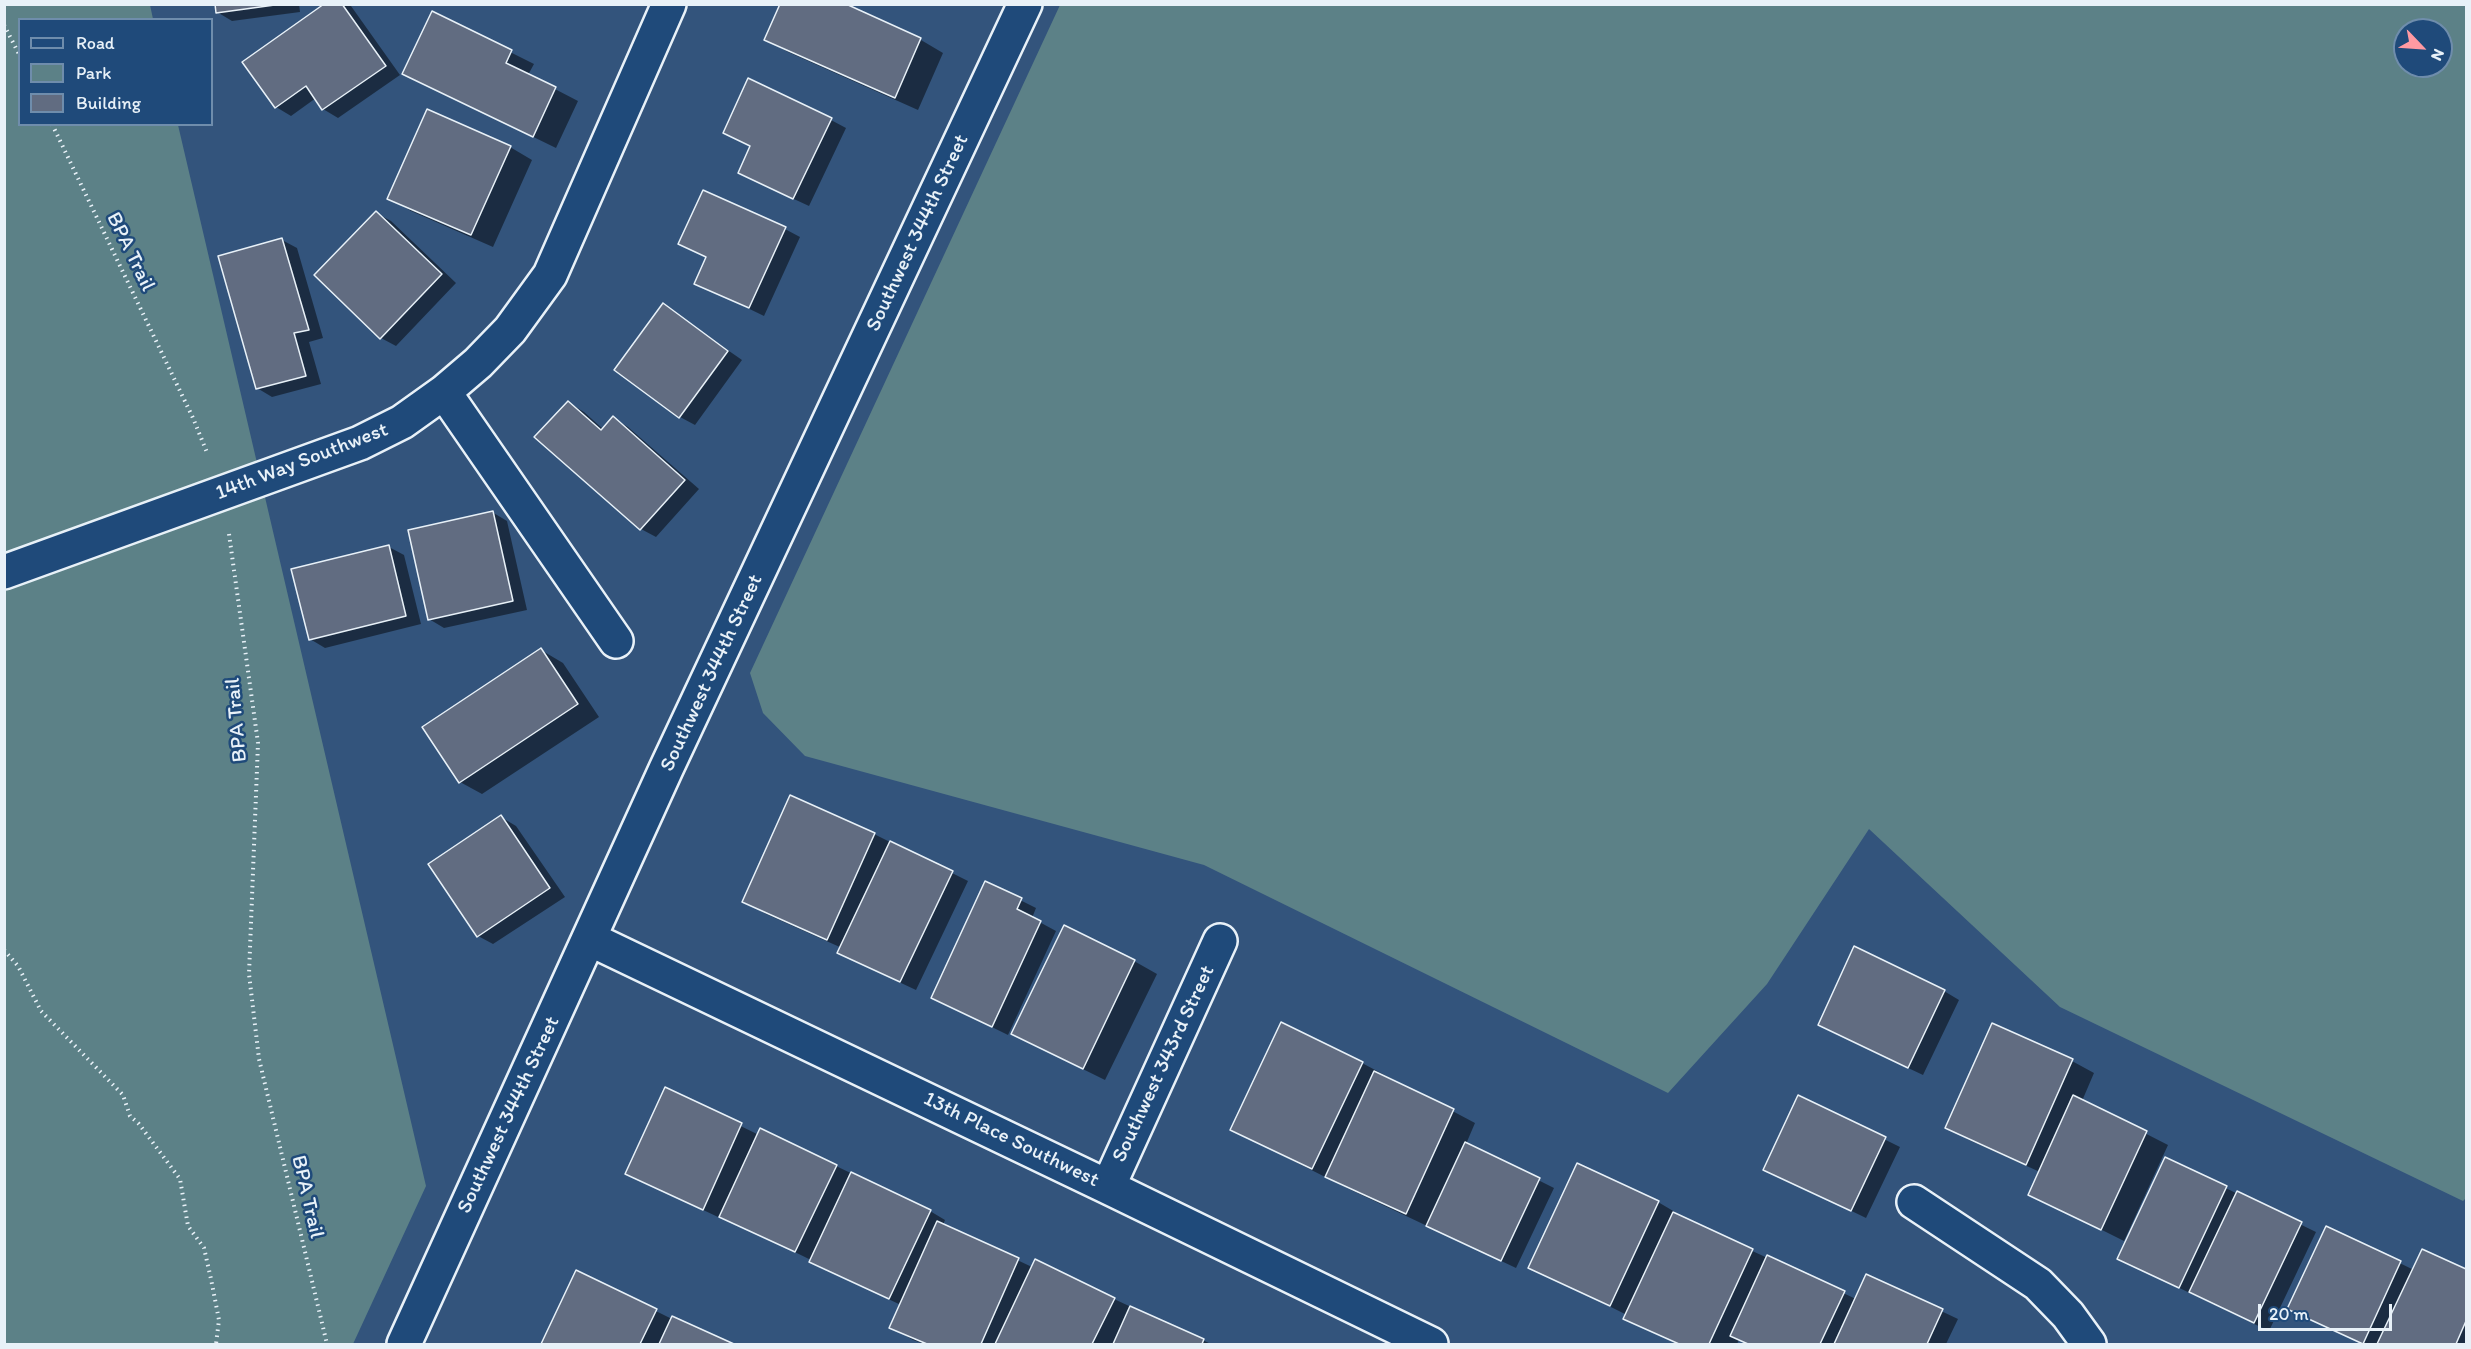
<!DOCTYPE html>
<html>
<head>
<meta charset="utf-8">
<style>
  body { margin:0 }
  #map { position:relative; width:2471px; height:1349px; overflow:hidden; background:#33547c; font-family:Itim,sans-serif }
  canvas { display:block }
  .frame { position:absolute; inset:0; border:6px solid #e8f1f8; pointer-events:none }
  .legend { position:absolute; left:18px; top:18px; width:195px; height:108px; box-sizing:border-box; background:#1f4a7a; border:2px solid #6f8dac; margin:0; padding:8px 10px; list-style:none; font-size:18px; color:#e8f1f8 }
  .legend li { display:flex; align-items:center; gap:12px; height:30px }
  .legend b { width:30px; border:2px solid #6f8dac }
  .north { position:absolute; left:2393px; top:18px; width:60px; height:60px; box-sizing:border-box; background:#1f4a7a; border:2px solid #6f8dac; border-radius:50%; rotate:115deg; font-size:16px; font-weight:700; line-height:24px; text-align:center; color:#e8f1f8 }
  .north::after { content:''; display:block; margin:auto; width:21px; height:27px; background:#ff9aa2; clip-path:polygon(50% 0,100% 100%,50% 72%,0 100%) }
  .scale { position:absolute; left:2258px; top:1304px; width:134px; height:27px; box-sizing:border-box; border:3px solid #e8f1f8; border-top:0; padding-left:8px; font-size:18px; line-height:21px; white-space:nowrap; color:#e8f1f8; -webkit-text-stroke:4px #1f4a7a; paint-order:stroke }
</style>
</head>
<body>
<div id="map">
<canvas width="2471" height="1349"></canvas>
<div class="frame"></div>
<ul class="legend">
<li><b style="height:8px;background:#1f4a7a"></b>Road</li>
<li><b style="height:16px;background:#5c8187"></b>Park</li>
<li><b style="height:16px;background:#616c81"></b>Building</li>
</ul>
<div class="north">N</div>
<div class="scale">20 m</div>
</div>
<script>
const ctx = document.querySelector('canvas').getContext('2d');
ctx.lineJoin = 'round';
function paint(path, color) {
  ctx.fillStyle = color;
  ctx.fill(path, 'evenodd');
}
function toPath(rows) {
  const path = new Path2D();
  for (const r of rows) {
    path.moveTo(r[0], r[1]);
    for (let i = 2; i < r.length; i += 2) path.lineTo(r[i], r[i + 1]);
  }
  return path;
}
function trace(path, color, width, dash) {
  ctx.strokeStyle = color;
  ctx.lineWidth = width;
  ctx.lineCap = dash ? 'butt' : 'round';
  ctx.setLineDash(dash || []);
  ctx.stroke(path);
}
function drawText(font, color, halo, rows, align = 'center') {
  ctx.font = font + ' Itim,sans-serif';
  ctx.lineWidth = 5;
  ctx.setLineDash([]);
  ctx.textBaseline = 'middle';
  ctx.strokeStyle = halo;
  ctx.fillStyle = color;
  for (const [text, x, y, turn = 0] of rows) {
    ctx.save();
    ctx.translate(x, y);
    ctx.rotate((+turn || 0) * Math.PI / 180);
    ctx.textAlign = isNaN(turn) ? turn : align;
    if (halo) ctx.strokeText(text, 0, 0);
    ctx.fillText(text, 0, 0);
    ctx.restore();
  }
}
paint(toPath([
  [5,5,150,5,153,19,20,20,20,124,178,125,426,1186,353,1344,5,1344],
  [1060,5,2466,5,2466,1198,2463,1201,2060,1007,1869,829,1767,984,1668,1093,1204,865,805,756,763,713,750,673],
  [2405,30,2441,30,2441,66,2405,66]
]), '#5c8187');
paint(toPath([
  [216,4,299,4,300,12,232,21,217,12],
  [327,4,351,6,400,75,338,118,323,109,316,98,291,116,276,107],
  [842,4,921,40,943,53,918,110,788,52,766,40],
  [432,13,534,64,528,75,578,101,556,148,404,74],
  [831,120,846,128,809,206,755,181],
  [510,147,532,160,493,247,411,211,389,198],
  [376,213,391,221,456,283,396,346,381,338],
  [785,229,800,237,764,316,696,283,707,258,680,244],
  [282,240,297,248,323,338,309,342,321,384,272,397,257,388],
  [663,305,742,360,695,425,680,417],
  [569,403,584,412,603,429,613,418,628,427,699,489,656,537,641,529],
  [492,512,507,521,527,610,444,628,429,619],
  [389,547,404,555,421,624,325,648,310,639],
  [541,650,563,663,599,717,482,794,460,782],
  [501,817,516,826,565,897,493,944,478,936],
  [874,834,968,881,916,990,854,961,839,952,842,948,766,914,744,901],
  [986,883,1036,908,1032,918,1056,931,1008,1035,933,998],
  [1134,961,1157,974,1105,1080,1036,1046],
  [1944,991,1959,1000,1923,1075,1834,1033],
  [2072,1061,2094,1073,2082,1101,2168,1145,2124,1241,2030,1194,2040,1172,1969,1140,1947,1127],
  [1362,1063,1475,1123,1466,1144,1554,1188,1516,1268,1349,1189,1232,1130],
  [665,1089,759,1135,836,1166,930,1211,945,1220,943,1225,1032,1267,1114,1299,1211,1344,924,1344,913,1340,891,1327,901,1305,826,1270,811,1260,719,1215,718,1217,627,1174],
  [1799,1097,1900,1147,1866,1218,1765,1169],
  [2166,1159,2316,1232,2269,1331,2119,1259],
  [1658,1202,1680,1215,1679,1217,1856,1299,1867,1276,1958,1319,1946,1344,1747,1344,1739,1340,1737,1344,1677,1344,1625,1318,1627,1315,1530,1267],
  [2327,1228,2414,1270,2423,1251,2466,1271,2466,1344,2364,1344,2304,1317],
  [577,1272,672,1319,731,1344,543,1344]
]), '#0007');
const building = toPath([
  [215,4,282,4,216,13,215,4],
  [324,4,342,4,386,66,322,110,306,86,275,108,242,62,324,4],
  [780,4,846,4,921,38,895,98,764,40,780,4],
  [432,11,512,50,506,63,556,87,533,137,402,74,432,11],
  [748,78,832,118,793,199,738,173,750,146,723,133,748,78],
  [427,109,511,146,471,235,387,199,427,109],
  [703,190,786,227,749,308,694,284,706,257,678,244,703,190],
  [376,211,442,274,380,339,314,275,376,211],
  [282,238,309,330,294,333,306,376,256,389,218,256,282,238],
  [663,303,728,351,679,418,614,370,663,303],
  [568,401,601,430,613,416,685,480,640,530,534,437,568,401],
  [493,511,513,601,428,620,408,530,493,511],
  [389,545,406,616,309,640,291,569,389,545],
  [541,648,578,704,459,783,422,727,541,648],
  [790,795,875,833,827,940,742,902,790,795],
  [501,815,550,888,477,937,428,864,501,815],
  [890,841,953,871,900,982,837,953,890,841],
  [985,881,1022,898,1017,909,1041,921,992,1027,931,998,985,881],
  [1064,925,1135,960,1083,1069,1011,1034,1064,925],
  [1854,946,1945,990,1908,1068,1818,1025,1854,946],
  [1281,1022,1363,1062,1312,1169,1230,1130,1281,1022],
  [1992,1023,2073,1059,2026,1165,1945,1128,1992,1023],
  [1374,1071,1454,1109,1406,1214,1325,1177,1374,1071],
  [665,1087,742,1123,703,1210,625,1174,665,1087],
  [1798,1095,1886,1137,1851,1211,1763,1170,1798,1095],
  [2073,1095,2147,1131,2101,1230,2028,1195,2073,1095],
  [760,1128,837,1165,795,1252,719,1217,760,1128],
  [1465,1142,1540,1178,1501,1261,1426,1226,1465,1142],
  [2165,1157,2227,1186,2179,1288,2117,1259,2165,1157],
  [1577,1163,1659,1201,1610,1306,1528,1268,1577,1163],
  [851,1172,931,1210,889,1299,809,1262,851,1172],
  [2237,1191,2302,1222,2254,1323,2189,1292,2237,1191],
  [1673,1212,1753,1249,1709,1344,1679,1344,1623,1319,1673,1212],
  [937,1221,1019,1258,981,1344,927,1344,889,1328,937,1221],
  [2326,1226,2401,1261,2363,1344,2287,1309,2326,1226],
  [2422,1249,2466,1269,2466,1321,2456,1344,2377,1344,2422,1249],
  [1767,1255,1845,1291,1820,1344,1748,1344,1730,1336,1767,1255],
  [1035,1259,1115,1298,1092,1344,995,1344,1035,1259],
  [576,1270,657,1309,640,1344,541,1344,576,1270],
  [1866,1274,1943,1309,1927,1344,1834,1344,1866,1274],
  [1130,1306,1204,1339,1202,1344,1113,1344,1130,1306],
  [672,1316,734,1344,659,1344,672,1316]
]);
paint(building, '#616c81');
trace(building, '#e8f1f8', 1.5);
const minor = toPath([
  [444,392,616,641],
  [4,572,360,443,402,422,444,392,478,363,510,330,550,275,669,4],
  [590,939,1108,1187,1431,1344],
  [1108,1187,1220,941],
  [1914,1202,2038,1284,2068,1315,2089,1344],
  [404,1344,666,769,1025,4]
]);
trace(minor, '#e8f1f8', 38);
trace(toPath([
  [4,25,20,56],
  [52,124,193,418,208,455],
  [229,534,258,743,249,974,259,1059,327,1344],
  [4,950,18,966,41,1011,123,1095,130,1116,139,1124,180,1179,188,1226,204,1248,211,1279,219,1320,216,1344]
]), '#e8f1f8', 4, [1.5, 4.5]);
trace(minor, '#1f4a7a', 33);
drawText('21px', '#e8f1f8', '#1f4a7a', [
  ["Southwest 344th Street",918,233,-65],
  ["BPA Trail",130,252,64],
  ["14th Way Southwest",302,462,-21],
  ["Southwest 344th Street",712,673,-65],
  ["BPA Trail",237,720,-95],
  ["Southwest 343rd Street",1164,1064,-65],
  ["Southwest 344th Street",509,1115,-65],
  ["13th Place Southwest",1011,1140,26],
  ["BPA Trail",307,1197,77]
]);
</script>
</body>
</html>
